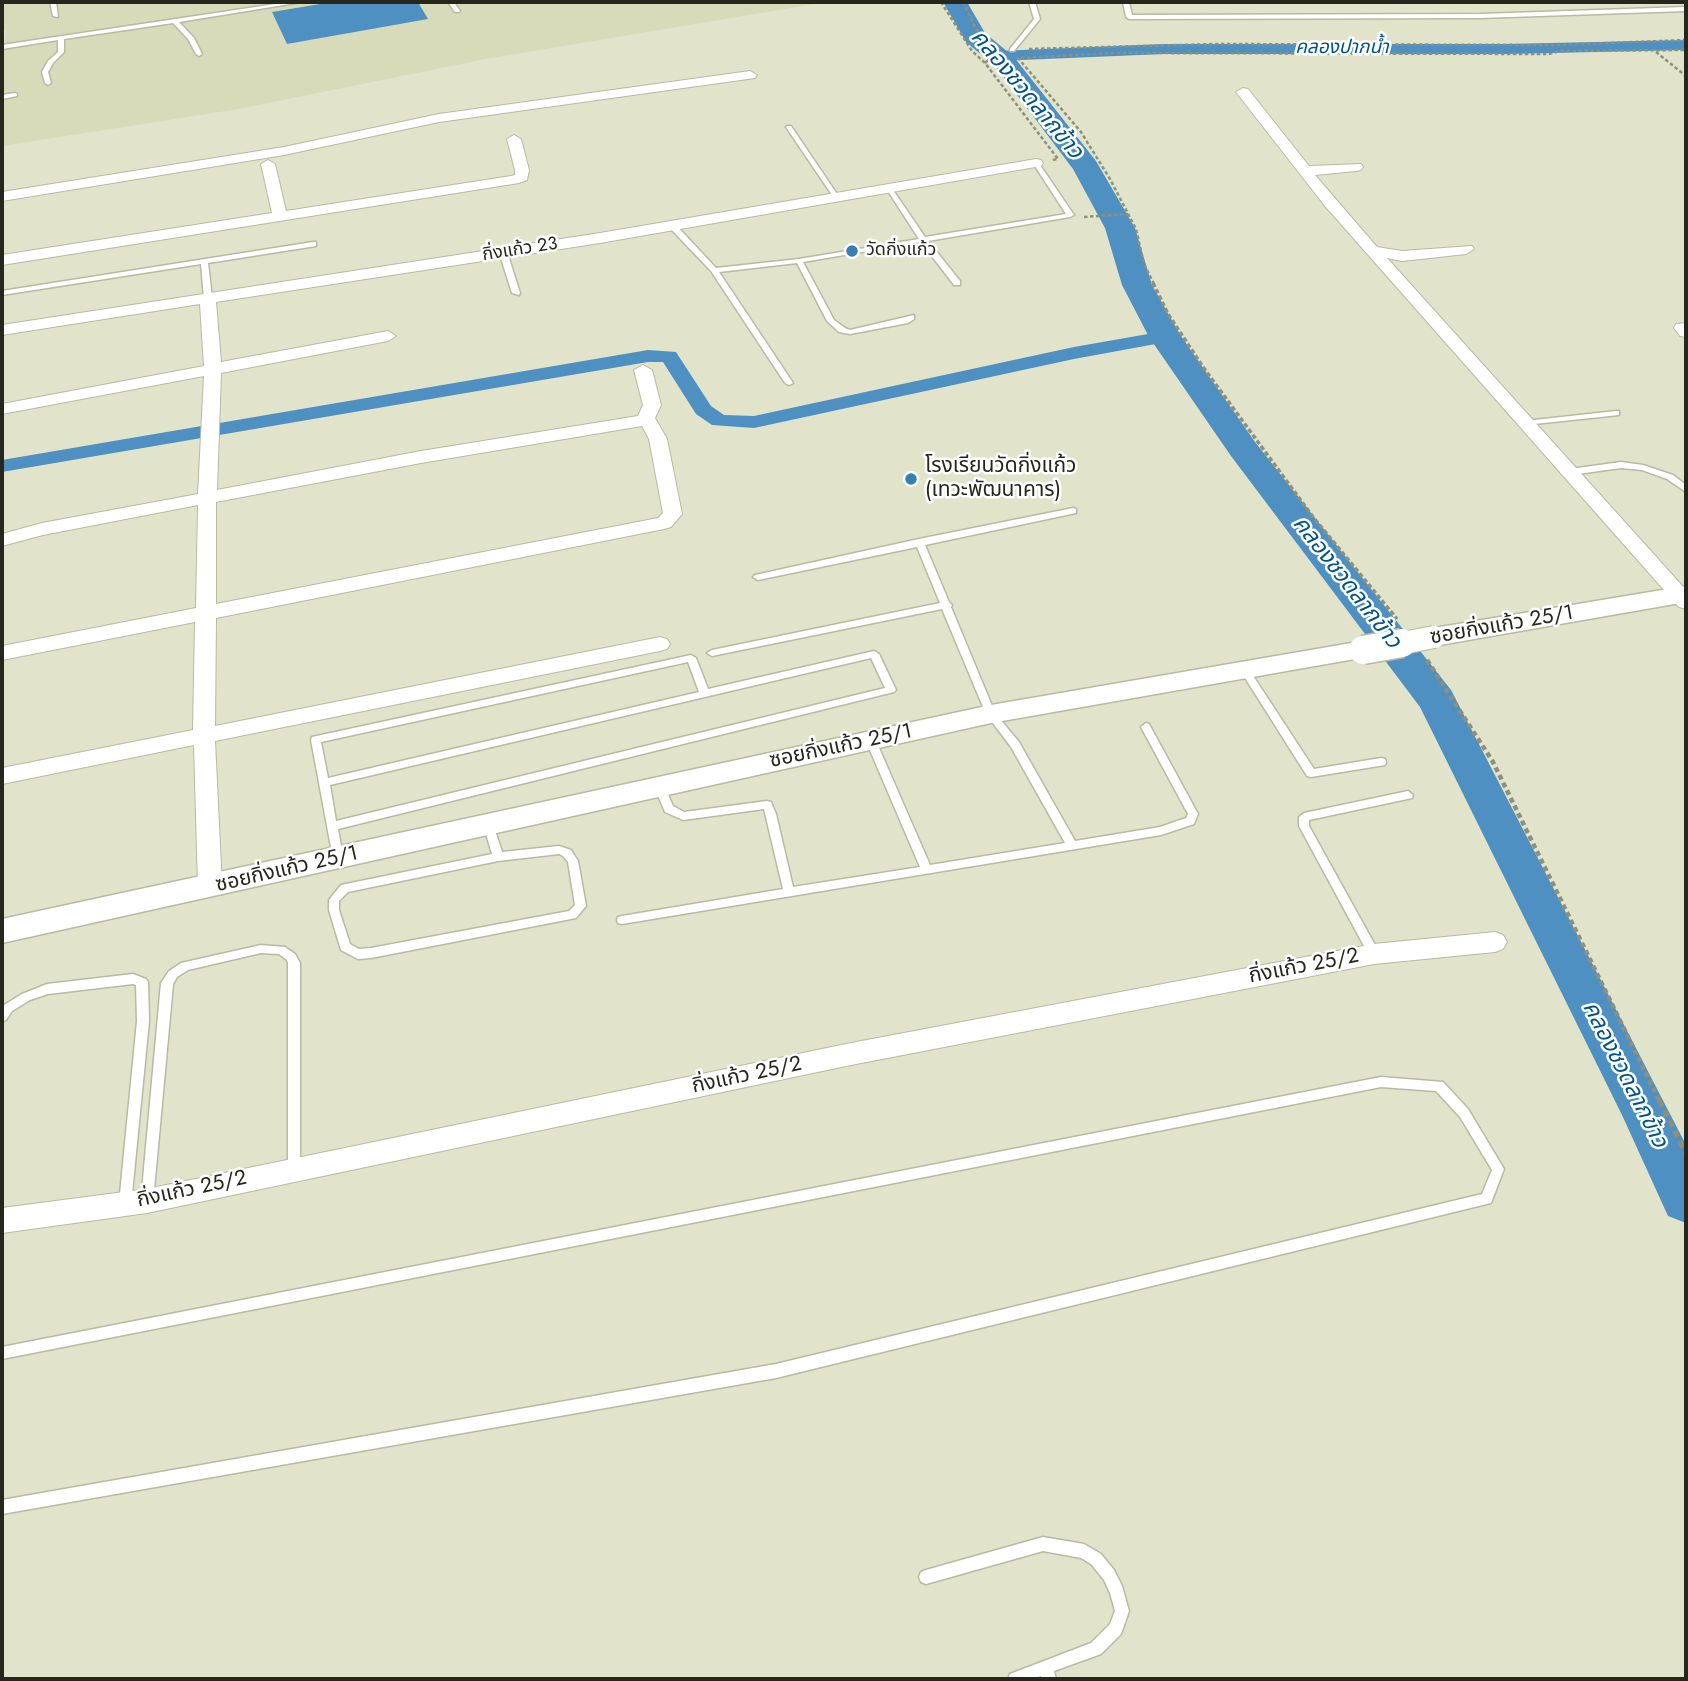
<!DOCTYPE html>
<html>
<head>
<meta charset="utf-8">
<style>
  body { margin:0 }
  #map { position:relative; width:1688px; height:1681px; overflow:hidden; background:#e1e4ca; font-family:Jost,sans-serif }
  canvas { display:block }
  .frame { position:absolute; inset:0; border:4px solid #25261c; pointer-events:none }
</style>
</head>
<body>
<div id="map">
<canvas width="1688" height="1681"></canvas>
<div class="frame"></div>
</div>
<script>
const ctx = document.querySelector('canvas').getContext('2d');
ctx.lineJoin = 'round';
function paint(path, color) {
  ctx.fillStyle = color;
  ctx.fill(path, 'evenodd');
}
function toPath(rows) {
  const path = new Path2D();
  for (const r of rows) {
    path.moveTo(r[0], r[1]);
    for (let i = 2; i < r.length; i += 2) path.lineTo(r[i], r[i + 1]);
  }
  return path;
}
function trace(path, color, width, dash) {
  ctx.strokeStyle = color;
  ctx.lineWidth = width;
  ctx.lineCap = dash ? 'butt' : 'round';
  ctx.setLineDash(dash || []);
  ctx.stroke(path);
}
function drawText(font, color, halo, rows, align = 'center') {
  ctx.font = font + ' Jost,"Noto Sans Thai",sans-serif';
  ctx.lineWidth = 5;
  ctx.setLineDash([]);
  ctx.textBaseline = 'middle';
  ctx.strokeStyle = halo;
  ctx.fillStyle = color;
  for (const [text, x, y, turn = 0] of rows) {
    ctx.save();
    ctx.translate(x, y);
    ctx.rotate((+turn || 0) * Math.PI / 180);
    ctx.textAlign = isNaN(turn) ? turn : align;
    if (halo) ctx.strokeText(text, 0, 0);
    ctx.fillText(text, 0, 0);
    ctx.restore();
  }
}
paint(toPath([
  [2,2,826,2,486,59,239,109,2,146,2,63,6,31,2,31]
]), '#d8dbba');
paint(toPath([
  [332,2,418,2,428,19,287,44,272,12]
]), '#4f90c2');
paint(toPath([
  [1686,40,1686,50,1505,54,1164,54,997,61,989,56,997,51,1164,44,1505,44,1686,40],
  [1165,331,1172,333,1175,337,1172,341,1074,359,754,428,712,425,696,414,663,362,648,362,2,472,2,460,648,350,676,352,711,406,724,415,754,416,1074,347,1165,331]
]), '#4f90c2');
paint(toPath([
  [943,2,967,2,985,33,1014,57,1096,161,1135,228,1152,285,1181,336,1255,442,1451,690,1686,1145,1686,1223,1668,1216,1622,1115,1420,707,1231,456,1149,337,1122,285,1105,228,1073,169,996,67,966,42,943,2]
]), '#4f90c2');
const service = toPath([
  [50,2,56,2,58,17,53,16,50,2],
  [289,2,302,2,179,22,194,38,202,54,199,56,196,54,188,39,173,23,64,39,64,52,53,63,48,72,51,83,48,85,45,83,42,72,48,61,58,52,58,40,2,49,2,45,289,2],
  [448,2,454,2,460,11,459,12,455,12,448,2],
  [1029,2,1035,2,1040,19,1014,51,1010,51,1010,49,1034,19,1029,2],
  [1123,2,1129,2,1132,15,1480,14,1686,7,1686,11,1480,18,1129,19,1126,17,1123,2],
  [15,93,17,94,17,96,2,99,2,95,15,93],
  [787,126,791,126,839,197,838,198,834,198,786,127,787,126],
  [1034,162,1038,162,1074,215,1070,217,928,241,960,281,960,285,954,285,921,242,803,262,834,320,845,328,850,330,914,315,914,319,908,323,850,334,839,332,827,321,797,263,719,272,793,383,789,385,785,383,711,271,667,225,674,223,716,268,799,259,919,239,886,188,889,186,891,187,925,237,1066,214,1033,163,1034,162],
  [313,242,316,242,316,246,208,263,212,298,208,300,204,298,201,264,2,295,2,291,313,242],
  [500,250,507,252,520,293,519,295,512,293,499,252,500,250],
  [1616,411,1619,411,1619,415,1525,425,1521,423,1525,421,1616,411],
  [1621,462,1643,465,1673,475,1686,485,1686,492,1667,479,1642,470,1621,468,1570,475,1566,472,1570,469,1621,462],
  [1073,508,1076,509,1076,513,925,545,949,602,952,605,951,607,995,713,1019,742,1075,841,1160,827,1186,818,1188,814,1141,727,1146,723,1149,724,1198,814,1194,824,1161,835,622,924,618,923,617,920,618,917,622,916,783,889,764,809,683,820,665,812,654,786,659,782,663,783,673,806,684,812,767,801,771,802,776,814,793,887,920,867,866,741,871,737,876,741,930,865,1065,843,1011,747,986,714,942,609,712,656,707,653,712,650,940,603,917,547,758,580,753,577,755,575,919,539,1073,508],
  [874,651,879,654,896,690,894,692,338,829,343,858,342,861,338,862,334,861,333,858,311,740,312,737,691,655,696,658,708,689,874,651],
  [871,658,885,688,336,821,330,785,871,658],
  [688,662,699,692,328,778,321,742,688,662],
  [1245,667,1248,668,1314,769,1381,758,1385,759,1386,762,1385,765,1311,777,1307,776,1240,670,1245,667],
  [1408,791,1413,795,1412,798,1309,820,1309,826,1380,954,1378,957,1374,959,1370,957,1299,826,1299,817,1304,813,1408,791],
  [488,820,493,824,502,852,559,846,571,850,578,861,586,906,576,918,371,958,358,959,341,950,329,910,329,900,341,885,492,854,483,824,488,820],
  [559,854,563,856,568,862,575,905,569,911,371,948,359,949,350,944,339,910,339,901,348,892,498,861,559,854],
  [261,945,285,947,295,954,300,963,300,1169,298,1173,294,1175,290,1173,288,1169,288,963,287,960,279,954,261,953,188,970,177,977,173,984,153,1201,151,1205,147,1207,143,1205,141,1201,161,983,169,971,181,963,261,945],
  [133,974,146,979,148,982,149,1021,131,1204,129,1208,125,1210,121,1208,119,1204,137,1021,136,985,133,984,48,994,30,1000,12,1011,6,1020,2,1022,2,1008,4,1005,22,994,47,984,133,974],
  [1381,1077,1443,1082,1468,1109,1504,1169,1491,1203,776,1378,2,1514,2,1500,776,1364,1482,1194,1492,1170,1460,1117,1436,1091,1381,1087,2,1359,2,1347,1381,1077],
  [1043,1537,1084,1544,1101,1554,1114,1570,1122,1586,1129,1611,1121,1634,1101,1654,1054,1671,1056,1679,1042,1679,1041,1676,1033,1679,1008,1679,1010,1674,1091,1643,1110,1624,1115,1611,1110,1593,1104,1580,1091,1564,1081,1558,1043,1551,926,1584,921,1582,919,1577,921,1572,926,1570,1043,1537]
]);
const minor = toPath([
  [750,71,757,75,755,78,439,122,284,155,2,201,2,192,284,147,439,114,750,71],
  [1243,88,1248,89,1309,166,1361,164,1363,167,1361,170,1356,171,1315,175,1377,247,1402,251,1472,246,1474,249,1466,254,1402,261,1387,258,1686,590,1686,609,1679,607,1325,206,1236,92,1243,88],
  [514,135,521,139,529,170,527,180,519,183,2,265,2,255,272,213,261,164,268,160,275,164,286,211,511,176,515,175,515,170,507,139,514,135],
  [1036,159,1041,160,1043,163,1041,166,600,243,216,302,221,362,388,331,396,336,388,341,221,373,217,490,421,451,638,416,643,405,634,370,643,365,652,370,661,405,655,418,667,439,682,514,671,527,664,529,216,618,215,726,660,637,667,639,670,644,667,649,660,651,215,741,222,887,218,893,210,896,202,893,198,887,194,745,2,784,2,768,193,730,195,622,2,660,2,646,196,608,198,505,43,535,2,546,2,534,42,523,198,494,204,376,2,414,2,404,204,366,200,304,2,335,2,325,600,233,1036,159],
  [642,426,649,439,663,513,658,518,216,604,216,502,421,463,642,426],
  [1686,323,1686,337,1680,336,1674,328,1676,324,1686,323],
  [1495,932,1503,935,1507,942,1503,949,1495,952,1374,964,851,1065,147,1213,2,1233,2,1208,147,1189,851,1043,1374,944,1495,932]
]);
const tertiary = toPath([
  [1686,586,1686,602,1434,646,1425,643,1422,637,1425,631,1434,628,1686,586],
  [1363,641,1372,644,1376,650,1372,656,991,723,2,943,2,919,991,705,1363,641]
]);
trace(service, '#b8baa2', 3);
trace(minor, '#b8baa2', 2);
trace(tertiary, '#b8baa2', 3);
trace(toPath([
  [941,2,972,51,985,63,1058,159,1052,160],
  [963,2,976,29,1000,49],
  [1029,49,1216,44,1556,45,1686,40],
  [1656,52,1686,76],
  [985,63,999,50],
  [1084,217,1128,214],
  [1154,284,1144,264,1136,229,1110,179,1081,132,1018,58,1114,53,1549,54,1560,51,1686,50]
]), '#8e907d', 2.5, [3.5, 2.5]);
trace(toPath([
  [1153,283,1168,314,1203,367,1313,517,1397,619]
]), '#8e907d', 3.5, [4.5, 2.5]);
trace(toPath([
  [1427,660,1493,762,1660,1102]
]), '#8e907d', 4.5, [5, 3.5]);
trace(toPath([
  [1659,1100,1686,1154]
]), '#8e907d', 5, [7, 4.5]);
paint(service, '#fff');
paint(minor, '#fff');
paint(tertiary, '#fff');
const tertiaryBridgeFar1 = toPath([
  [1393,645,1434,637]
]);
const tertiaryBridge = toPath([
  [1363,650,1402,643]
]);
trace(tertiaryBridgeFar1, '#b8baa2', 24, []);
trace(tertiaryBridge, '#b8baa2', 31, []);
trace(tertiaryBridgeFar1, '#fff', 22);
trace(tertiaryBridge, '#fff', 28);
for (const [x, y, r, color] of [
  [852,251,7,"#367fb3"],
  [911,479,7,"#367fb3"]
]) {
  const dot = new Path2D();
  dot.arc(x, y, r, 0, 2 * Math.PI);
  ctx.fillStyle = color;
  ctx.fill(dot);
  trace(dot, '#fff', 2.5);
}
drawText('18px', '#25261c', '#fff', [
  ["กิ่งแก้ว 23",520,250,-9]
]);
drawText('18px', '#25261c', '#fff', [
  ["วัดกิ่งแก้ว",866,251]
], 'left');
drawText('italic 19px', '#005483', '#fff', [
  ["คลองปากน้ำ",1342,48]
]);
drawText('21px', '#25261c', '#fff', [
  ["โรงเรียนวัดกิ่งแก้ว",925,467],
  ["(เทวะพัฒนาคาร)",925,491]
], 'left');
drawText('21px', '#25261c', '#fff', [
  ["ซอยกิ่งแก้ว 25/1",1502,626,-10],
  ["ซอยกิ่งแก้ว 25/1",841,747,-12],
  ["ซอยกิ่งแก้ว 25/1",287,870,-13],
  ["กิ่งแก้ว 25/2",1304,967,-11],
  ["กิ่งแก้ว 25/2",747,1076,-12],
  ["กิ่งแก้ว 25/2",192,1190,-12]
]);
drawText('italic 23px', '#005483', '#fff', [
  ["คลองชวดลากข้าว",1026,95,50],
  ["คลองชวดลากข้าว",1346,583,52],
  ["คลองชวดลากข้าว",1624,1075,63]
]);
</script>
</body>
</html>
